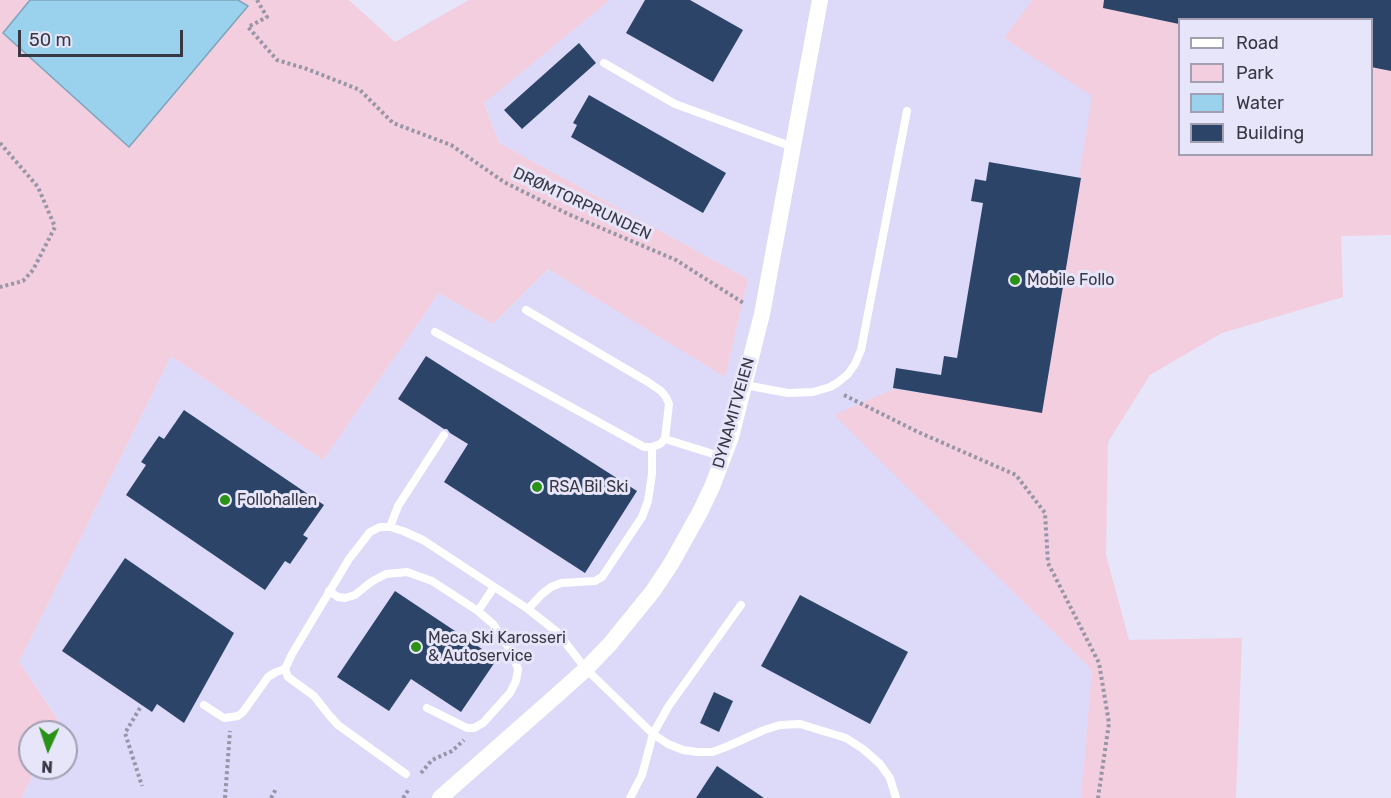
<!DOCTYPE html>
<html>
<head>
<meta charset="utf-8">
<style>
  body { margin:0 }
  #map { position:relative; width:1391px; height:798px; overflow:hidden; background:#e7e5f9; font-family:Rubik,sans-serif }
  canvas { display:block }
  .legend { position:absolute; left:1178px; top:18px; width:195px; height:138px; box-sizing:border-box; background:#e7e5f9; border:2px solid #a19fb1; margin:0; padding:8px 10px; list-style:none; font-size:18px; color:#383744 }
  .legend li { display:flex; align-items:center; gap:12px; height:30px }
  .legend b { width:30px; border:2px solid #a19fb1 }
  .north { position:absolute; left:18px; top:720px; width:60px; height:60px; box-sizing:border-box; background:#e7e5f9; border:2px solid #a19fb1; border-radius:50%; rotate:183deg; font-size:16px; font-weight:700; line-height:24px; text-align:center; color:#383744 }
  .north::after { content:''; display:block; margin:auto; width:21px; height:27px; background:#2a9217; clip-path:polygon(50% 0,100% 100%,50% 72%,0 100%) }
  .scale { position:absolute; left:18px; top:30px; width:165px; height:27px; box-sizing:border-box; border:3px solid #383744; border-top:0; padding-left:8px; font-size:18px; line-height:21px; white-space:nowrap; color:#383744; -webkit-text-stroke:4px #e7e5f9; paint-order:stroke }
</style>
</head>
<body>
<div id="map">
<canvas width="1391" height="798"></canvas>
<ul class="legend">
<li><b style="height:8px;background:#fff"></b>Road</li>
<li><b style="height:16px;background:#f3cede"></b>Park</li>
<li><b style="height:16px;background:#9ad2ee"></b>Water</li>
<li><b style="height:16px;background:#2d4469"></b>Building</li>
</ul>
<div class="north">N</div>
<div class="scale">50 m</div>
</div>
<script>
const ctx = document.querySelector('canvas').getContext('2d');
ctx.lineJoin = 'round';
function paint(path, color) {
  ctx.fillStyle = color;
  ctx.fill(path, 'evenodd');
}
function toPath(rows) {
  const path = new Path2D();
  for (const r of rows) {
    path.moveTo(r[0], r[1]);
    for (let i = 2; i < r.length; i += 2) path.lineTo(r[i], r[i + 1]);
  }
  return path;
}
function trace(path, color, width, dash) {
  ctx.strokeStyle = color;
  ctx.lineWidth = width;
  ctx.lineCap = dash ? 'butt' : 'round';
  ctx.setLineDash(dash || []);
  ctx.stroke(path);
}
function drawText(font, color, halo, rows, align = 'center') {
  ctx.font = font + ' Rubik,sans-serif';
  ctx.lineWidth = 6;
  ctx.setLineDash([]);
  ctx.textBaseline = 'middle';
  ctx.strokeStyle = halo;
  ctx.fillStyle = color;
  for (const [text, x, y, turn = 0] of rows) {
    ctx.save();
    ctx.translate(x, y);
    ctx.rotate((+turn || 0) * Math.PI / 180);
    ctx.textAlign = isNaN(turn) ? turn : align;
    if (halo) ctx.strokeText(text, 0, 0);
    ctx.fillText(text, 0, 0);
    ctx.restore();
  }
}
paint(toPath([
  [610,0,1032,0,1005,39,1093,95,1041,412,1049,626,1092,670,1081,798,21,798,36,768,66,768,66,732,54,732,59,720,19,662,171,356,323,460,439,293,493,324,548,269,725,376,748,279,499,143,484,102]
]), '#dcd9f9');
paint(toPath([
  [0,0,349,0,395,42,469,0,610,0,484,103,499,143,748,279,725,377,548,269,493,324,439,293,323,460,171,356,19,662,59,721,54,732,30,732,30,768,36,768,21,798,0,798],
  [1032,0,1391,0,1391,235,1341,236,1343,297,1222,333,1150,375,1108,442,1106,555,1129,640,1242,638,1236,798,1081,798,1092,670,834,415,894,389,1041,411,1092,96,1004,38],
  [1180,20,1372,20,1372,154,1180,154]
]), '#f3cede');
const water = toPath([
  [30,0,238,0,248,6,129,147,3,33,30,0]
]);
paint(water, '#9ad2ee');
trace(water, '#7da4bb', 1.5);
paint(toPath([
  [645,0,690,0,743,30,713,82,626,33],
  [1104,0,1391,0,1391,71,1371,67,1371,20,1179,20,1179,24,1103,8],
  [579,43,596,63,522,129,504,110],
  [589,95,726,173,703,213,571,137,577,125,573,123],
  [989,162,1081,178,1042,413,893,388,896,368,941,375,944,356,957,358,983,203,971,201,975,179,986,181],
  [426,356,637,491,585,573,444,482,468,444,450,433,447,429,444,429,398,399],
  [184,410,324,505,303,535,308,538,290,564,285,561,265,590,126,495,146,465,141,462,159,436,164,439],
  [125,558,234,633,184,723,157,704,152,712,62,651],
  [395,591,497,659,461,712,411,679,389,711,337,677],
  [800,595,908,652,870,724,761,666],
  [714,692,733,701,719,732,700,723],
  [717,766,764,798,696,798]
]), '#2d4469');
trace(toPath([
  [257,0,267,17,248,27,277,60,307,69,360,90,393,123,451,145,504,182,568,214,676,260,745,304],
  [0,143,38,187,55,227,33,270,23,281,0,287],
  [844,395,918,432,1016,475,1045,513,1048,563,1099,663,1109,723,1098,798],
  [140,708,125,733,142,786],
  [421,773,432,760,452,751,464,740],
  [225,798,230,731],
  [271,798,276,789],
  [403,798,409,789]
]), '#9796a6', 4, [3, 3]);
trace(toPath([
  [604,63,675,104,793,147],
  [526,310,648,382,661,391,666,397,669,404,665,439],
  [435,332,644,447,652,447,660,444,665,439,723,457],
  [745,385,788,393,813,392,830,387,837,383,848,374,855,364,861,350,907,111],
  [390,527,398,506,444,435],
  [329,591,338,597,345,598,355,595,371,582,386,574,407,572,432,581,478,611,493,624,511,651,518,669,516,681,510,693,483,723,474,728,467,728,427,708],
  [528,609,542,594,551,587,561,583,595,581,602,577,642,517,648,501,652,474,652,447],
  [478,611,494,587],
  [204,705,224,718,238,716,243,712,268,677,276,672,285,669],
  [406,774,338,725,329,715,314,696,288,677,285,669,292,654,349,559,370,532,380,527,390,527,403,531,423,540,528,609,557,632,586,669,653,734,668,744,683,750,698,752,712,752,726,747,764,730,780,725,800,724,846,738,863,749,880,764,890,778,896,798],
  [630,798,642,775,653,734,668,707,741,605]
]), '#fff', 8);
trace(toPath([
  [440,798,557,695,586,669,610,644,653,591,671,564,700,512,712,487,731,437,762,314,820,0]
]), '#fff', 16);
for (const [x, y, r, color] of [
  [1015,280,6,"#2a9217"],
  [537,487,6,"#2a9217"],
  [225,500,6,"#2a9217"],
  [416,647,6,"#2a9217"]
]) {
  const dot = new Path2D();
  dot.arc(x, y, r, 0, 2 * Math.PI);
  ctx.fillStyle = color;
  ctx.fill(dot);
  trace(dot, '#e7e5f9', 2);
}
drawText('16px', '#383744', '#e7e5f9', [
  ["DRØMTORPRUNDEN",582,204,25],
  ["DYNAMITVEIEN",734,413,-74]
]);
drawText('16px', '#383744', '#e7e5f9', [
  ["Mobile Follo",1027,280],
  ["RSA Bil Ski",549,487],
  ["Follohallen",237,500],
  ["Meca Ski Karosseri",428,638],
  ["& Autoservice",428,656]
], 'left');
</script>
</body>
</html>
